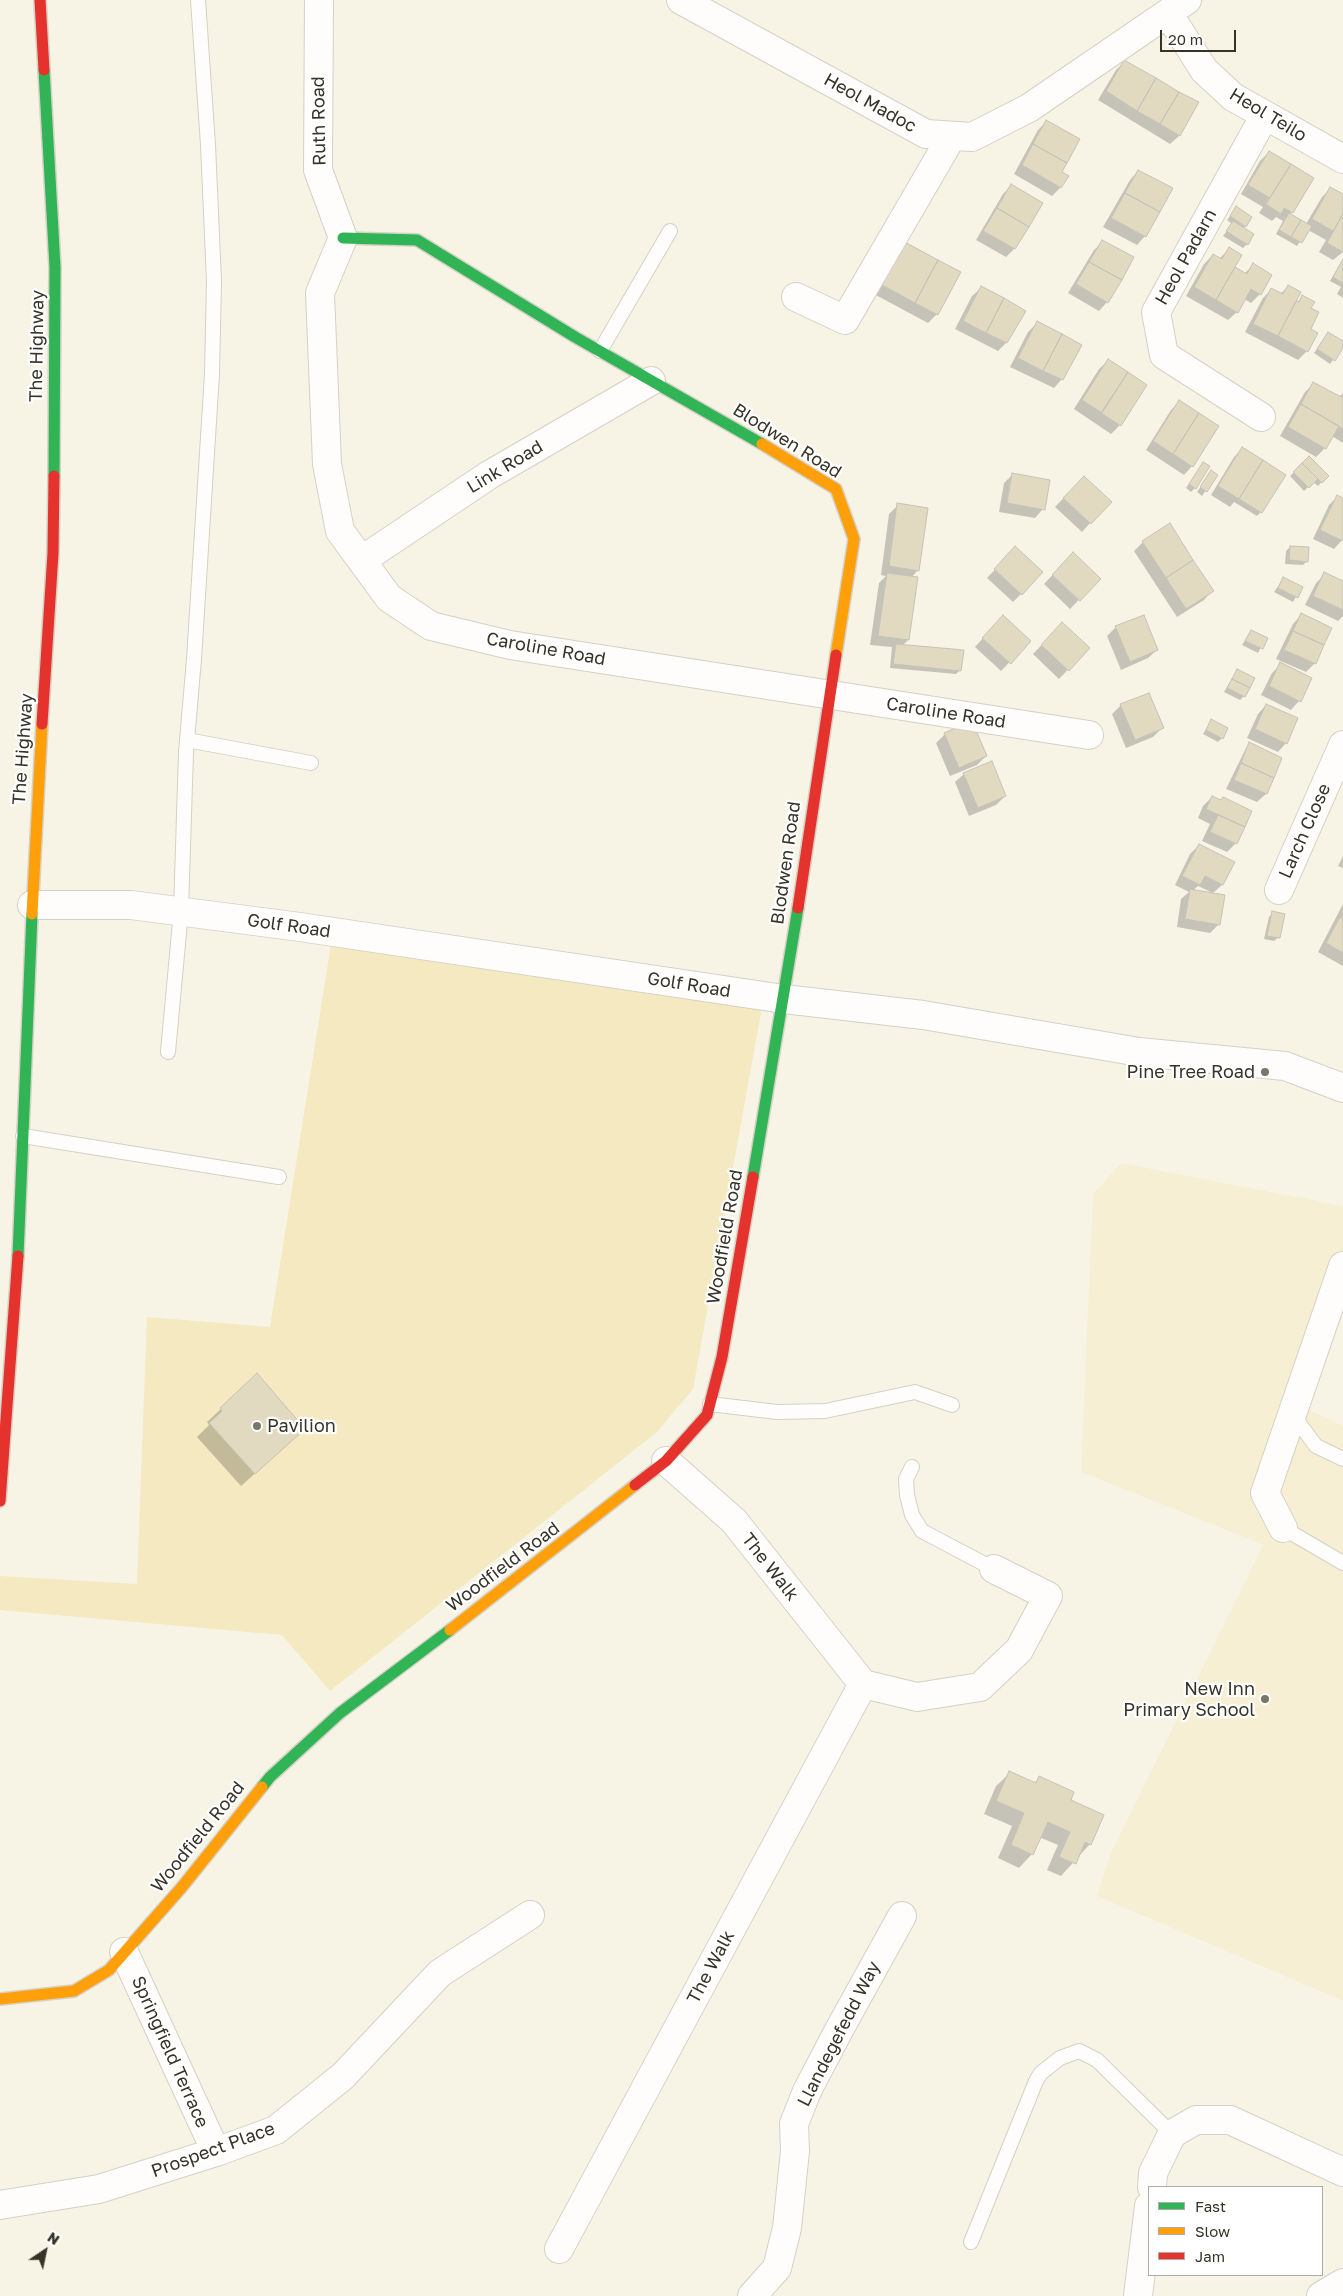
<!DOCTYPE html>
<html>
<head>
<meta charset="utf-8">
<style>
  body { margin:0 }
  #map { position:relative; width:1343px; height:2296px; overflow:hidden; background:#f7f4e6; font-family:"Golos Text",sans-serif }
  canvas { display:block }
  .legend { position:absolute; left:1148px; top:2186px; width:175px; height:90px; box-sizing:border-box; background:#fff; border:1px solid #afada9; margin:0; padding:6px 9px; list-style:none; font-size:15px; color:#363327 }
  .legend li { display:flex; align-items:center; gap:10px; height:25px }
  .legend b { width:25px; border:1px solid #afada9 }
  .north { position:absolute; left:20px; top:2226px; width:50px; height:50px; -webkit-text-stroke:4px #fff; paint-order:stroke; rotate:34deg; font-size:14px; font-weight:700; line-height:20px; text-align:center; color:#363327 }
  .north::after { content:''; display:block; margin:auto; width:18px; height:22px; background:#363327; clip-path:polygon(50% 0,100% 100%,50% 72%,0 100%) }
  .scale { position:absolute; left:1160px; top:30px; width:76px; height:22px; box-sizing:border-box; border:2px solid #363327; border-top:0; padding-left:6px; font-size:15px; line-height:18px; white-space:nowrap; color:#363327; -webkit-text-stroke:4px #fff; paint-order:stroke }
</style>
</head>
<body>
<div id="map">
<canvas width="1343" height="2296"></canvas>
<ul class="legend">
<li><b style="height:6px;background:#30b455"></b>Fast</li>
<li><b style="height:6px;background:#ff9f0a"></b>Slow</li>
<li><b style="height:6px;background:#e5322d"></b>Jam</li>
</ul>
<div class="north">N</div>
<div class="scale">20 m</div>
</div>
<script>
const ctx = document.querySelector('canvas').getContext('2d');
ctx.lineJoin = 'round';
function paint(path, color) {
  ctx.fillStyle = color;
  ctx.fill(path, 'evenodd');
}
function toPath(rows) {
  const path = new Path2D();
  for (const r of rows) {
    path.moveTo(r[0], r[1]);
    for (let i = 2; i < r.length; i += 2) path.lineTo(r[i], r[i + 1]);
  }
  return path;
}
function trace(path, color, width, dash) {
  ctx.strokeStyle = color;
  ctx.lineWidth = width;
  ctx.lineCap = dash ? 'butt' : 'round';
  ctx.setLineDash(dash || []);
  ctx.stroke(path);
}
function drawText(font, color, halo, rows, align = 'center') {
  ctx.font = font + ' "Golos Text",sans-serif';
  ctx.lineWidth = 4.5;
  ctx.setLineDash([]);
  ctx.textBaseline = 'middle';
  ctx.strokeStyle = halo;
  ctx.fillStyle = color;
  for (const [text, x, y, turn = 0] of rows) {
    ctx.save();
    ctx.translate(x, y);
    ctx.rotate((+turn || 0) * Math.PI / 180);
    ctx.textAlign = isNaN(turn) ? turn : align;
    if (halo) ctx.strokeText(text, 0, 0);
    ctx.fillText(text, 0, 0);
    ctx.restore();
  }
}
paint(toPath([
  [1121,1163,1343,1206,1343,1307,1306,1408,1343,1426,1343,2001,1097,1896,1111,1853,1263,1545,1081,1472,1093,1194]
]), '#f6efd3');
paint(toPath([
  [333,932,764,996,693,1389,657,1432,330,1691,282,1635,0,1610,0,1576,137,1584,147,1317,270,1327]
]), '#f4e9c0');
paint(toPath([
  [1124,62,1197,103,1179,136,1170,144,1098,100,1116,70],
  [1046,122,1060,173,1060,188,1052,196,1014,174,1038,130],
  [1269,152,1313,178,1290,215,1306,224,1322,197,1331,188,1343,195,1343,252,1333,260,1319,252,1326,240,1308,230,1297,246,1276,234,1283,221,1276,217,1272,221,1259,213,1263,207,1241,194,1260,161],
  [1138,171,1145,236,1137,245,1103,227,1130,180],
  [1011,186,1041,203,1014,249,1006,257,976,240,1003,194],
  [1236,208,1245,226,1243,228,1247,244,1243,248,1223,236,1232,224,1227,220],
  [1103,242,1107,302,1099,311,1068,293,1094,250],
  [903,243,937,314,928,323,872,293],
  [1229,249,1233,267,1244,274,1253,265,1260,294,1251,303,1244,299,1237,312,1228,320,1186,296,1204,264,1213,255,1219,259],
  [1343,259,1343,298,1337,294,1341,287,1330,281],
  [1288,287,1295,301,1297,302,1303,297,1310,309,1307,351,1298,360,1245,332,1263,298,1271,290,1280,294],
  [981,288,1006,343,998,351,955,329,972,296],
  [1037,323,1062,379,1054,388,1010,367,1028,332],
  [1328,333,1343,343,1343,346,1330,364,1314,353],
  [1108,361,1120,425,1111,434,1074,409,1099,369],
  [1314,383,1339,397,1343,393,1343,443,1332,436,1325,448,1316,457,1280,436,1305,392],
  [1180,401,1192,466,1184,475,1146,450,1171,410],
  [1242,449,1261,512,1257,516,1234,502,1230,507,1211,495,1234,457],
  [1309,458,1327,476,1318,486,1313,482,1304,491,1290,476],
  [1203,463,1195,488,1191,492,1186,488],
  [1211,472,1216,476,1202,496,1197,492],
  [1013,474,1043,509,1035,518,999,512,1004,483],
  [1075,486,1090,523,1082,532,1055,507],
  [1337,497,1343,499,1343,539,1334,549,1313,539,1329,505],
  [898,505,918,570,911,578,908,640,902,646,960,670,956,674,890,668,892,647,870,645,879,583,886,576,881,575,889,514],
  [1169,525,1212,591,1204,600,1177,617,1134,551,1143,542],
  [1290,547,1307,561,1303,565,1285,564,1286,551],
  [1007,557,1021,594,1013,602,987,578],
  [1064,563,1099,579,1070,609,1044,584],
  [1325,574,1343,583,1343,616,1338,621,1305,605,1316,583],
  [1283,579,1302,587,1293,602,1274,592],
  [1301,615,1315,663,1306,672,1276,659,1293,624],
  [995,625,1030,641,1001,671,975,647],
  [1116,627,1157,650,1148,658,1121,670,1107,636],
  [1251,631,1266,638,1258,653,1242,645],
  [1053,633,1088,649,1059,679,1033,654],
  [1281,664,1311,679,1299,701,1291,710,1261,695,1272,673],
  [1237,670,1244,696,1240,700,1224,692],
  [1121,705,1162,728,1153,737,1126,748,1112,714],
  [1266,705,1286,743,1278,752,1247,738,1258,714],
  [1211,721,1222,738,1218,742,1203,734],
  [945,734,986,756,977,765,950,776,936,743],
  [1250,744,1281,758,1266,794,1257,802,1226,789,1246,748],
  [964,774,1005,796,996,805,969,816,955,782],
  [1212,797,1250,811,1236,843,1227,852,1202,841,1210,824,1198,818,1203,806],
  [1199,845,1233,863,1222,885,1213,893,1198,886,1192,891,1219,924,1210,933,1177,927,1181,899,1189,892,1175,885,1190,854],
  [1343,856,1343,868,1338,866],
  [1343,904,1343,966,1318,952],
  [1273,913,1279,937,1274,941,1264,939,1269,917],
  [221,1409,290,1442,241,1486,197,1437,209,1425,207,1422],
  [1010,1773,1034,1783,1040,1778,1069,1801,1090,1844,1061,1876,1047,1870,1058,1845,1039,1837,1032,1854,1019,1868,998,1858,1012,1826,984,1814,996,1786]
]), '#0003');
const building = toPath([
  [1124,60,1156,78,1137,111,1106,91,1124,60],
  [1156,78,1179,92,1160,124,1137,111,1156,78],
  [1179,92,1199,102,1180,136,1160,124,1179,92],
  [1046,120,1080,139,1067,163,1033,144,1046,120],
  [1033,144,1067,163,1062,172,1069,176,1061,188,1022,165,1033,144],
  [1269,151,1291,164,1270,198,1248,185,1269,151],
  [1291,164,1314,178,1293,213,1284,208,1281,214,1266,204,1291,164],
  [1138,170,1173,188,1160,212,1125,193,1138,170],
  [1011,184,1043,203,1029,227,997,208,1011,184],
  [1330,187,1343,194,1343,214,1333,231,1312,219,1330,187],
  [1125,193,1160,212,1146,237,1111,218,1125,193],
  [1236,206,1252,217,1246,227,1230,216,1236,206],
  [997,208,1029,227,1015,249,983,231,997,208],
  [1289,213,1301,220,1291,237,1279,230,1289,213],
  [1343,214,1343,252,1327,243,1343,214],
  [1301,220,1312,226,1302,243,1291,237,1301,220],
  [1233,221,1254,234,1248,245,1226,231,1233,221],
  [1102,240,1134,257,1122,280,1089,262,1102,240],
  [903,241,938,260,915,303,880,284,903,241],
  [1229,247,1242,255,1216,300,1194,287,1213,254,1222,259,1229,247],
  [1343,259,1343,283,1333,277,1343,259],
  [938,260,961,272,938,315,915,303,938,260],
  [1089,262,1122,280,1108,303,1076,284,1089,262],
  [1253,263,1272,275,1261,295,1251,289,1238,313,1216,300,1235,267,1247,274,1253,263],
  [1288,285,1301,292,1278,336,1253,324,1271,288,1283,294,1288,285],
  [981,286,1004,298,986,333,963,321,981,286],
  [1302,295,1315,302,1311,308,1319,312,1311,329,1318,333,1308,352,1278,336,1296,301,1299,302,1302,295],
  [1004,298,1026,311,1007,343,986,333,1004,298],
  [1037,321,1062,334,1043,371,1018,358,1037,321],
  [1328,332,1343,341,1343,348,1335,361,1317,349,1328,332],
  [1062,334,1082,345,1063,380,1043,371,1062,334],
  [1108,359,1128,372,1102,413,1082,400,1108,359],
  [1128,372,1147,385,1121,426,1101,413,1128,372],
  [1313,382,1341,397,1343,394,1343,429,1301,404,1313,382],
  [1179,400,1199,413,1173,454,1153,441,1179,400],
  [1301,404,1339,426,1326,449,1288,427,1301,404],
  [1199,413,1219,426,1193,467,1173,454,1199,413],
  [1242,447,1263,460,1239,499,1218,486,1242,447],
  [1309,456,1329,476,1322,483,1302,463,1309,456],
  [1263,460,1286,475,1262,513,1239,499,1263,460],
  [1203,462,1210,466,1196,489,1189,484,1203,462],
  [1302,463,1318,479,1309,488,1293,472,1302,463],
  [1211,470,1218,475,1207,492,1200,487,1211,470],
  [1012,473,1050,480,1045,510,1007,503,1012,473],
  [1084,476,1112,502,1091,524,1063,498,1084,476],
  [1337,495,1343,498,1343,541,1320,530,1337,495],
  [897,503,928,508,919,571,889,566,897,503],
  [1170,523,1193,560,1166,578,1142,541,1170,523],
  [1015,546,1043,572,1022,595,994,569,1015,546],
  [1290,546,1309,547,1308,562,1289,560,1290,546],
  [1073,552,1101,579,1080,601,1052,575,1073,552],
  [1193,560,1214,591,1186,609,1166,578,1193,560],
  [1324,572,1343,581,1343,610,1313,596,1324,572],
  [887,573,918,577,909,640,878,636,887,573],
  [1283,577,1303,587,1298,598,1278,588,1283,577],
  [1301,613,1332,628,1324,645,1293,631,1301,613],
  [1003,615,1031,641,1011,664,982,638,1003,615],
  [1144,615,1158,650,1130,662,1115,626,1144,615],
  [1062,622,1090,648,1069,671,1041,645,1062,622],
  [1251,630,1268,638,1263,649,1245,641,1251,630],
  [1293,631,1324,645,1316,664,1284,650,1293,631],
  [896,644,964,650,961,671,893,664,896,644],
  [1280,662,1312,678,1301,702,1269,686,1280,662],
  [1237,669,1255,678,1250,688,1232,679,1237,669],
  [1232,679,1250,688,1245,697,1227,688,1232,679],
  [1149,693,1164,728,1135,740,1120,704,1149,693],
  [1266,704,1298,718,1287,744,1255,729,1266,704],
  [1211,719,1228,728,1223,739,1206,730,1211,719],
  [972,721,987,756,959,768,944,733,972,721],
  [1249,742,1282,758,1274,778,1241,763,1249,742],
  [992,761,1006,796,978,808,963,773,992,761],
  [1241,763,1274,778,1267,794,1234,780,1241,763],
  [1212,796,1221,800,1223,797,1252,811,1245,827,1206,809,1212,796],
  [1218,815,1245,827,1237,844,1210,832,1218,815],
  [1199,844,1235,862,1223,885,1205,876,1200,885,1182,876,1199,844],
  [1190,889,1225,895,1220,925,1185,919,1190,889],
  [1272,911,1285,914,1280,938,1267,936,1272,911],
  [1340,917,1343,919,1343,953,1326,943,1340,917],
  [257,1373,305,1429,255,1474,209,1423,222,1411,220,1408,257,1373],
  [1009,1771,1036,1783,1039,1776,1074,1792,1071,1800,1104,1815,1091,1845,1085,1842,1076,1864,1059,1857,1070,1832,1048,1822,1033,1855,1011,1845,1024,1813,996,1801,1009,1771]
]);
paint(building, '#e1dac1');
trace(building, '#c5c2b7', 1);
const lane = toPath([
  [600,351,670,231],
  [187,740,311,763],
  [168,1052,181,911,186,752,194,659,212,374,214,281,208,145,198,0],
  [23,1136,279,1177],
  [710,1404,777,1412,825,1411,915,1392,952,1405],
  [1292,1414,1316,1446,1343,1459],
  [912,1467,906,1479,907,1495,912,1515,922,1531,994,1569],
  [1283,1528,1343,1563],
  [971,2242,1036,2081,1041,2073,1060,2058,1079,2051,1097,2060,1172,2134]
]);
const street = toPath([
  [319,0,318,170,343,238,320,293,327,464,340,531,389,598,431,626,510,645,1089,735],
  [681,0,926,134,972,137,1029,108,1187,0],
  [1168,13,1204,70,1233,97,1343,159],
  [796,297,845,320,952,136],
  [1261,417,1164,355,1156,312,1265,115],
  [362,560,489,475,651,381],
  [1279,890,1343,745],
  [32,905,131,905,300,927,784,999,923,1015,1139,1052,1285,1066,1343,1088],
  [1283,1528,1265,1493,1343,1266],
  [863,1684,917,1697,980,1687,1019,1650,1048,1596,994,1569],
  [124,1952,216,2152],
  [1152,2187,1153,2173,1172,2134,1196,2120,1230,2120,1343,2172],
  [0,2205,99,2189,216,2152,276,2130,343,2076,440,1973,530,1915],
  [559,2249,863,1684,734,1521,666,1461],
  [752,2296,777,2268,787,2228,795,2151,794,2124,807,2091,839,2030,902,1916],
  [1138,2296,1149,2206],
  [1321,2296,1343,2283]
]);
const fast = toPath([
  [44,70,55,267,54,476],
  [343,238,417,240,575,337,762,444],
  [753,1177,798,908],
  [18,1256,32,914],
  [262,1787,270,1777,340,1713,450,1630]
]);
const slow = toPath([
  [762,444,836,489,854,539,836,655],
  [32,914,42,724],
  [450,1630,635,1485],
  [0,1999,74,1991,109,1970,182,1887,262,1787]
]);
const jam = toPath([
  [40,0,44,70],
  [42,724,53,553,54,476],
  [798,908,836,655],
  [635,1485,666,1461,707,1415,722,1357,753,1177],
  [0,1501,18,1256]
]);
trace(lane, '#d4d1c5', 16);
trace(street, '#d4d1c5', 30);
trace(fast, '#d4d1c5', 14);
trace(slow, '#d4d1c5', 14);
trace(jam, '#d4d1c5', 14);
trace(lane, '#fefdfb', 14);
trace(street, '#fefdfb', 28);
trace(fast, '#30b455', 11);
trace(slow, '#ff9f0a', 11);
trace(jam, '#e5322d', 11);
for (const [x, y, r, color] of [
  [1265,1072,5,"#7a776a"],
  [257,1426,5,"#7a776a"],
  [1265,1699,5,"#7a776a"]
]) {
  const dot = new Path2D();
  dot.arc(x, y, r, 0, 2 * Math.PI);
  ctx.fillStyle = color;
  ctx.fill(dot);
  trace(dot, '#fff', 2);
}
drawText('18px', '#363327', '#fff', [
  ["Heol Madoc",870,103,29],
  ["Heol Teilo",1268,115,31],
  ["Ruth Road",319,121,-91],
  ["Heol Padarn",1186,257,-61],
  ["The Highway",37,346,-89],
  ["Blodwen Road",787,441,32],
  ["Link Road",505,467,-31],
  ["Caroline Road",546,649,10],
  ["Caroline Road",946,713,9],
  ["The Highway",23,749,-86],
  ["Larch Close",1305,831,-66],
  ["Blodwen Road",786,863,-82],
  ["Golf Road",289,926,8],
  ["Golf Road",689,985,9],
  ["Woodfield Road",725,1237,-80],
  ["Woodfield Road",503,1567,-37],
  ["The Walk",770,1567,52],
  ["Woodfield Road",198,1837,-51],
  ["The Walk",711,1967,-62],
  ["Llandegefedd Way",839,2034,-63],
  ["Springfield Terrace",170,2052,66],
  ["Prospect Place",213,2150,-20]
]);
drawText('18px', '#363327', '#fff', [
  ["Pine Tree Road",1255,1072],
  ["Pavilion",267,1426,"left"],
  ["New Inn",1255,1689],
  ["Primary School",1255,1710]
], 'right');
</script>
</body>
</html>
